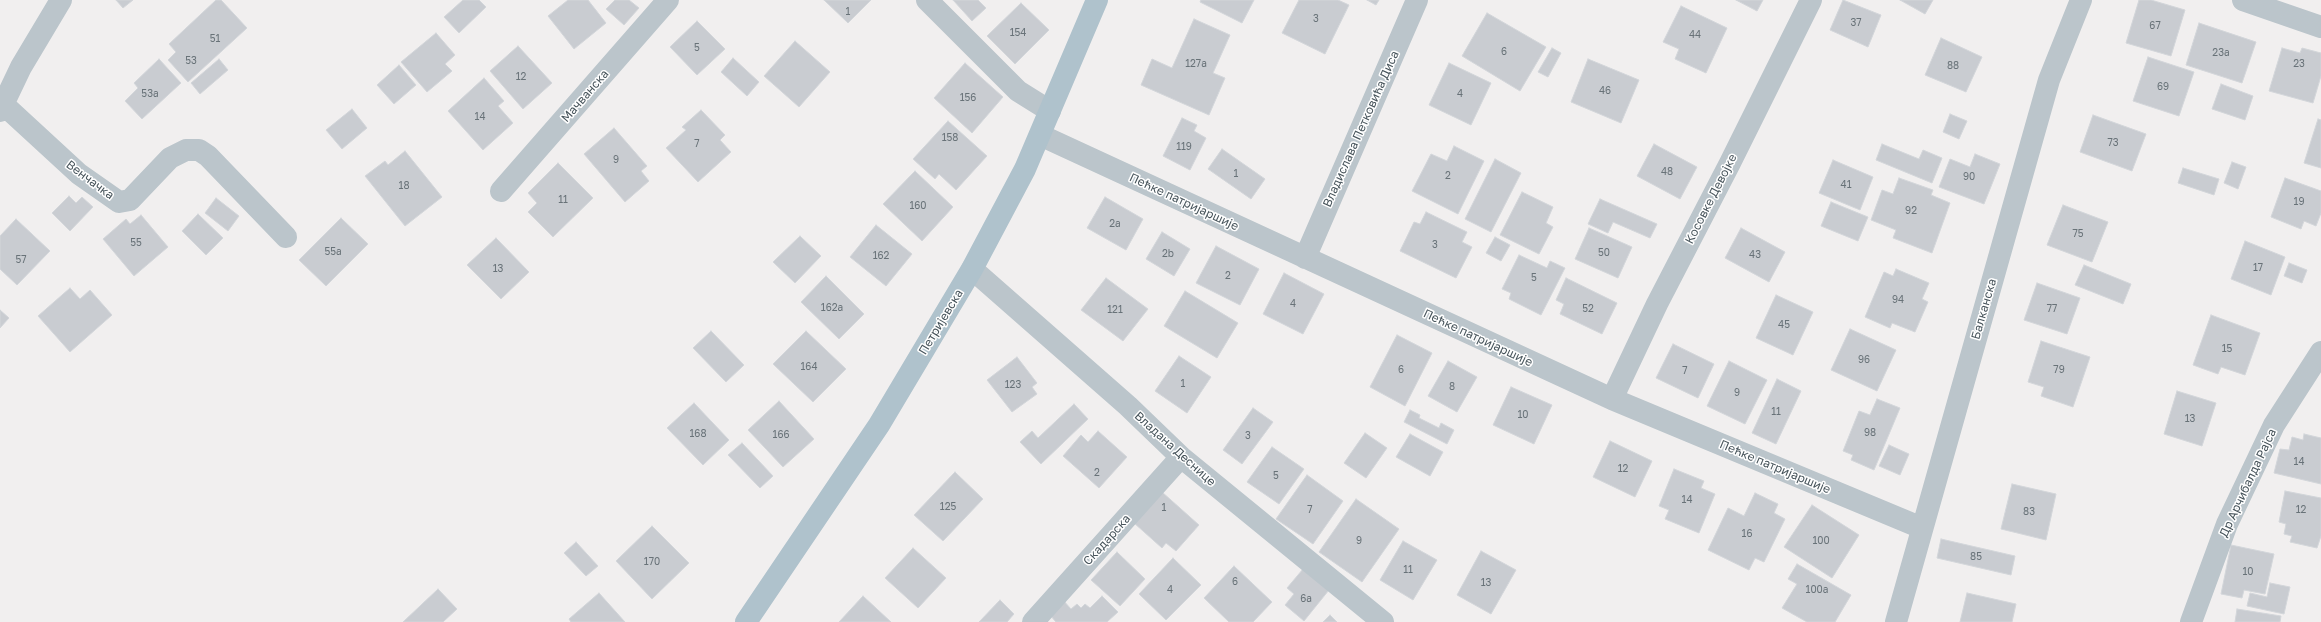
<!DOCTYPE html>
<html>
<head>
<meta charset="utf-8">
<style>
  body { margin:0 }
  canvas { display:block; background:#f1efef }
</style>
</head>
<body>
<canvas width="2321" height="622"></canvas>
<script>
const ctx = document.querySelector('canvas').getContext('2d');
ctx.lineJoin = 'round';
function paint(path, color) {
  ctx.fillStyle = color;
  ctx.fill(path, 'evenodd');
}
function toPath(rows) {
  const path = new Path2D();
  for (const r of rows) {
    path.moveTo(r[0], r[1]);
    for (let i = 2; i < r.length; i += 2) path.lineTo(r[i], r[i + 1]);
  }
  return path;
}
function trace(path, color, width, dash) {
  ctx.strokeStyle = color;
  ctx.lineWidth = width;
  ctx.lineCap = dash ? 'butt' : 'round';
  ctx.setLineDash(dash || []);
  ctx.stroke(path);
}
function drawText(font, color, halo, rows, align = 'center') {
  ctx.font = font + ' "Golos Text",sans-serif';
  ctx.lineWidth = 3;
  ctx.setLineDash([]);
  ctx.textBaseline = 'middle';
  ctx.strokeStyle = halo;
  ctx.fillStyle = color;
  for (const [text, x, y, turn = 0] of rows) {
    ctx.save();
    ctx.translate(x, y);
    ctx.rotate((+turn || 0) * Math.PI / 180);
    ctx.textAlign = isNaN(turn) ? turn : align;
    if (halo) ctx.strokeText(text, 0, 0);
    ctx.fillText(text, 0, 0);
    ctx.restore();
  }
}
const building = toPath([
  [116,0,133,0,123,8,116,0],
  [216,0,221,0,247,28,188,82,168,60,176,52,169,44,216,0],
  [463,0,479,0,486,7,459,33,444,17,463,0],
  [568,0,588,0,606,23,574,49,548,16,568,0],
  [615,0,629,0,639,8,624,25,606,9,615,0],
  [824,0,871,0,848,23,824,0],
  [953,0,978,0,986,8,972,21,953,0],
  [1201,0,1254,0,1242,23,1200,2,1201,0],
  [1299,0,1338,0,1349,5,1325,54,1282,33,1299,0],
  [1367,0,1379,0,1376,5,1367,0],
  [1736,0,1763,0,1757,11,1736,0],
  [1843,0,1881,15,1868,47,1830,30,1843,0],
  [1900,0,1933,0,1925,14,1900,0],
  [2139,0,2151,0,2185,10,2171,56,2126,43,2139,0],
  [1021,3,1049,30,1015,64,987,36,1021,3],
  [1681,6,1727,28,1706,73,1675,59,1679,49,1663,42,1681,6],
  [1487,13,1546,47,1520,91,1462,56,1487,13],
  [1194,19,1230,35,1213,73,1225,78,1209,115,1141,85,1152,59,1172,68,1194,19],
  [697,21,725,49,697,75,670,47,697,21],
  [2199,23,2256,42,2242,83,2186,65,2199,23],
  [436,33,455,55,445,64,452,71,427,92,401,62,436,33],
  [1941,38,1982,57,1966,92,1925,75,1941,38],
  [795,41,830,72,799,107,764,76,795,41],
  [518,46,552,83,523,109,490,71,518,46],
  [1552,48,1561,53,1548,77,1538,72,1552,48],
  [2282,48,2300,53,2302,48,2321,53,2321,76,2313,103,2269,91,2282,48],
  [2148,57,2194,72,2179,116,2133,101,2148,57],
  [733,58,759,82,747,96,721,72,733,58],
  [159,59,181,83,142,119,125,101,138,88,134,83,159,59],
  [219,59,228,70,200,94,191,83,219,59],
  [1588,59,1639,80,1621,123,1571,102,1588,59],
  [965,63,1003,97,972,133,934,98,965,63],
  [1449,63,1491,83,1471,125,1429,105,1449,63],
  [399,65,416,85,394,104,377,85,399,65],
  [484,78,504,101,498,106,513,123,483,150,448,111,484,78],
  [2221,84,2253,96,2245,120,2212,109,2221,84],
  [352,109,367,128,342,149,326,130,352,109],
  [701,110,725,135,720,140,731,152,698,182,666,148,686,130,682,127,701,110],
  [1950,114,1967,121,1959,139,1943,132,1950,114],
  [2093,115,2146,134,2132,171,2080,152,2093,115],
  [1182,118,1197,125,1194,131,1206,138,1190,170,1163,156,1182,118],
  [2318,119,2321,120,2321,168,2304,163,2318,119],
  [948,121,987,156,956,190,939,174,935,179,913,159,948,121],
  [614,128,647,166,641,171,649,181,625,202,584,154,614,128],
  [1654,144,1697,167,1680,199,1637,176,1654,144],
  [1882,144,1919,159,1923,150,1942,158,1932,183,1876,160,1882,144],
  [1454,146,1484,161,1458,214,1412,191,1431,154,1447,161,1454,146],
  [1222,149,1265,179,1251,199,1208,169,1222,149],
  [405,151,442,197,405,226,365,176,385,161,388,165,405,151],
  [1975,154,2000,164,1984,204,1939,187,1950,159,1970,167,1975,154],
  [1495,159,1521,173,1491,232,1465,219,1495,159],
  [1833,160,1873,177,1860,210,1819,193,1833,160],
  [2232,162,2246,167,2238,189,2224,183,2232,162],
  [558,163,593,198,553,237,528,212,537,203,528,193,558,163],
  [2183,168,2219,179,2214,195,2178,183,2183,168],
  [915,171,953,207,922,241,883,204,915,171],
  [1899,178,1933,190,1931,195,1950,203,1932,253,1893,238,1896,230,1871,220,1882,190,1893,194,1899,178],
  [2285,178,2321,191,2321,213,2316,226,2304,221,2301,229,2271,217,2285,178],
  [1522,192,1553,207,1546,223,1553,227,1539,254,1500,235,1522,192],
  [69,196,76,203,82,197,93,207,70,231,52,213,69,196],
  [1105,197,1143,219,1126,250,1087,228,1105,197],
  [216,198,239,216,228,231,205,213,216,198],
  [1600,199,1657,224,1650,238,1613,222,1608,233,1588,224,1600,199],
  [1831,202,1868,217,1858,241,1821,226,1831,202],
  [2063,205,2108,222,2092,262,2047,245,2063,205],
  [1426,212,1467,232,1462,242,1472,247,1456,278,1400,251,1414,222,1420,224,1426,212],
  [198,214,223,238,206,255,182,231,198,214],
  [141,215,168,247,134,276,103,239,126,219,130,224,141,215],
  [341,218,368,244,326,286,299,260,341,218],
  [16,219,50,251,17,285,0,269,0,236,16,219],
  [876,225,912,254,886,286,850,257,876,225],
  [1589,228,1632,247,1618,278,1575,259,1589,228],
  [1741,228,1785,252,1769,282,1725,258,1741,228],
  [1162,232,1190,249,1174,276,1146,259,1162,232],
  [800,236,821,256,795,283,773,262,800,236],
  [1495,237,1510,245,1501,261,1486,253,1495,237],
  [496,238,529,272,501,299,467,265,496,238],
  [2245,241,2285,257,2271,295,2231,279,2245,241],
  [1216,246,1259,269,1240,305,1196,283,1216,246],
  [1519,255,1547,268,1550,261,1565,268,1541,315,1509,299,1511,293,1502,289,1519,255],
  [2289,263,2307,270,2302,283,2284,276,2289,263],
  [2084,265,2131,284,2123,304,2075,285,2084,265],
  [1896,269,1929,283,1922,299,1928,302,1915,332,1892,323,1890,328,1865,317,1884,272,1893,276,1896,269],
  [1284,273,1324,294,1303,334,1263,314,1284,273],
  [826,276,864,314,839,339,801,302,826,276],
  [1106,278,1148,309,1123,341,1081,310,1106,278],
  [1566,278,1617,303,1602,334,1560,314,1564,304,1556,300,1566,278],
  [2037,283,2080,298,2067,334,2024,320,2037,283],
  [70,288,80,299,90,290,112,315,70,352,38,316,70,288],
  [1185,291,1238,323,1217,358,1164,326,1185,291],
  [1776,295,1813,312,1793,355,1756,338,1776,295],
  [0,310,9,318,0,328,0,310],
  [2211,315,2260,333,2245,375,2221,367,2218,374,2193,365,2211,315],
  [1850,329,1896,350,1877,391,1831,370,1850,329],
  [711,331,744,365,726,382,693,348,711,331],
  [806,331,846,369,813,402,773,364,806,331],
  [1397,335,1432,353,1405,406,1370,387,1397,335],
  [2041,341,2090,357,2073,407,2041,396,2044,387,2028,382,2041,341],
  [1673,344,1714,364,1698,398,1656,378,1673,344],
  [1179,356,1211,377,1187,413,1155,391,1179,356],
  [1017,357,1037,383,1032,387,1037,394,1012,412,987,380,1017,357],
  [1448,361,1477,377,1457,412,1428,396,1448,361],
  [1729,361,1767,380,1745,424,1707,406,1729,361],
  [1777,379,1801,391,1776,444,1752,433,1777,379],
  [1511,387,1552,405,1534,444,1493,425,1511,387],
  [2177,391,2216,403,2202,446,2164,434,2177,391],
  [1877,399,1900,408,1874,470,1851,460,1853,455,1843,451,1859,411,1870,415,1877,399],
  [779,401,814,439,783,467,748,430,779,401],
  [694,403,729,440,703,465,667,428,694,403],
  [1074,404,1088,419,1041,464,1020,442,1032,431,1038,438,1074,404],
  [1253,408,1273,422,1242,464,1223,450,1253,408],
  [1410,410,1420,415,1419,418,1439,428,1441,423,1454,430,1447,444,1404,422,1410,410],
  [1098,431,1127,457,1099,488,1063,456,1081,435,1088,442,1098,431],
  [1365,433,1387,448,1366,478,1344,463,1365,433],
  [1410,434,1443,452,1430,476,1396,457,1410,434],
  [2304,434,2321,438,2321,484,2274,473,2280,449,2289,450,2292,437,2303,440,2304,434],
  [1610,441,1652,461,1635,497,1593,477,1610,441],
  [742,443,773,476,760,488,728,455,742,443],
  [1889,445,1909,454,1900,475,1879,466,1889,445],
  [1272,447,1304,469,1279,504,1247,482,1272,447],
  [1674,469,1704,481,1701,488,1715,494,1699,533,1665,519,1669,510,1659,506,1674,469],
  [955,472,983,499,943,541,914,515,955,472],
  [1307,475,1343,501,1313,544,1276,519,1307,475],
  [2012,484,2056,494,2046,540,2001,529,2012,484],
  [2285,491,2321,498,2321,536,2317,548,2290,542,2292,536,2284,534,2286,524,2279,522,2285,491],
  [1162,492,1199,525,1176,551,1166,543,1162,548,1134,523,1162,492],
  [1755,493,1778,504,1774,513,1785,519,1764,562,1755,558,1749,570,1708,550,1728,508,1744,516,1755,493],
  [1356,499,1399,529,1362,582,1319,552,1356,499],
  [1812,505,1859,535,1832,578,1784,547,1812,505],
  [652,526,689,563,652,599,616,561,652,526],
  [1941,539,2015,556,2011,575,1937,558,1941,539],
  [1403,541,1437,560,1413,600,1380,580,1403,541],
  [576,542,598,566,586,576,564,553,576,542],
  [2231,545,2274,554,2265,594,2244,590,2242,598,2221,594,2231,545],
  [913,548,946,578,918,608,885,578,913,548],
  [1481,551,1516,570,1491,614,1457,595,1481,551],
  [1117,552,1145,579,1120,606,1091,580,1117,552],
  [1173,558,1201,585,1166,620,1139,594,1173,558],
  [1797,564,1851,595,1835,622,1807,622,1782,608,1797,584,1788,579,1797,564],
  [1234,566,1272,602,1253,622,1229,622,1204,598,1234,566],
  [1303,569,1329,590,1304,621,1285,605,1294,594,1287,588,1303,569],
  [2270,583,2290,587,2284,614,2247,606,2250,593,2267,597,2270,583],
  [438,589,457,609,443,622,403,622,438,589],
  [599,593,625,622,571,622,569,619,599,593],
  [1967,593,2016,604,2012,622,1960,622,1967,593],
  [863,596,891,622,839,622,863,596],
  [1102,596,1118,612,1107,622,1056,622,1049,614,1063,600,1071,609,1077,604,1081,608,1085,604,1090,608,1102,596],
  [1000,600,1014,614,1007,622,979,622,1000,600],
  [2237,609,2281,616,2280,622,2235,622,2237,609],
  [1330,615,1337,622,1323,622,1330,615]
]);
paint(building, '#c9ccd1');
trace(building, '#d3d6da', 1);
trace(toPath([
  [927,0,1018,91,1050,111],
  [2243,0,2321,27],
  [3,104,79,174,119,202,130,200,170,158,186,150,199,150,208,156,286,237],
  [0,111,21,67,61,0],
  [1040,135,1612,399,1922,528],
  [501,191,668,0],
  [1305,258,1417,0],
  [972,269,1128,406,1181,457,1383,622],
  [1612,399,1657,304,1730,163,1811,0],
  [1033,622,1181,457],
  [1896,622,2049,80,2081,0],
  [2191,622,2227,524,2274,425,2321,352]
]), '#bbc5cb', 22);
trace(toPath([
  [746,622,879,425,972,269,1025,169,1097,0]
]), '#afc2cc', 22);
drawText('10px', '#687278', null, [
  ["1",848,12],
  ["3",1316,19],
  ["37",1856,23],
  ["67",2155,26],
  ["154",1018,33],
  ["44",1695,35],
  ["51",215,39],
  ["5",697,48],
  ["6",1504,52],
  ["23a",2221,53],
  ["53",191,61],
  ["127a",1196,64],
  ["23",2299,64],
  ["88",1953,66],
  ["12",521,77],
  ["69",2163,87],
  ["46",1605,91],
  ["53a",150,94],
  ["4",1460,94],
  ["156",968,98],
  ["14",480,117],
  ["158",950,138],
  ["73",2113,143],
  ["7",697,144],
  ["119",1184,147],
  ["9",616,160],
  ["48",1667,172],
  ["1",1236,174],
  ["2",1448,176],
  ["90",1969,177],
  ["41",1846,185],
  ["18",404,186],
  ["11",563,200],
  ["19",2299,202],
  ["160",918,206],
  ["92",1911,211],
  ["2a",1115,224],
  ["75",2078,234],
  ["55",136,243],
  ["3",1435,245],
  ["55a",333,252],
  ["50",1604,253],
  ["2b",1168,254],
  ["43",1755,255],
  ["162",881,256],
  ["57",21,260],
  ["17",2258,268],
  ["13",498,269],
  ["2",1228,276],
  ["5",1534,278],
  ["94",1898,300],
  ["4",1293,304],
  ["162a",832,308],
  ["52",1588,309],
  ["77",2052,309],
  ["121",1115,310],
  ["45",1784,325],
  ["15",2227,349],
  ["96",1864,360],
  ["164",809,367],
  ["6",1401,370],
  ["79",2059,370],
  ["7",1685,371],
  ["1",1183,384],
  ["123",1013,385],
  ["8",1452,387],
  ["9",1737,393],
  ["11",1776,412],
  ["10",1523,415],
  ["13",2190,419],
  ["98",1870,433],
  ["168",698,434],
  ["166",781,435],
  ["3",1248,436],
  ["14",2299,462],
  ["12",1623,469],
  ["2",1097,473],
  ["5",1276,476],
  ["14",1687,500],
  ["125",948,507],
  ["1",1164,508],
  ["7",1310,510],
  ["12",2301,510],
  ["83",2029,512],
  ["16",1747,534],
  ["9",1359,541],
  ["100",1821,541],
  ["85",1976,557],
  ["170",652,562],
  ["11",1408,570],
  ["10",2248,572],
  ["6",1235,582],
  ["13",1486,583],
  ["4",1170,590],
  ["100a",1817,590],
  ["6a",1306,599]
]);
drawText('12px', '#47545b', '#fff', [
  ["Мачванска",585,96,-49],
  ["Владислава Петковића Диса",1361,129,-66],
  ["Венчачка",90,180,37],
  ["Косовке Девојке",1711,199,-63],
  ["Пећке патријаршије",1184,202,25],
  ["Балканска",1984,309,-74],
  ["Петријевска",941,322,-59],
  ["Пећке патријаршије",1478,338,25],
  ["Владана Деснице",1175,449,42],
  ["Пећке патријаршије",1775,467,23],
  ["Др Арчибалда Рајса",2248,483,-65],
  ["Скадарска",1107,540,-48]
]);
</script>
</body>
</html>
